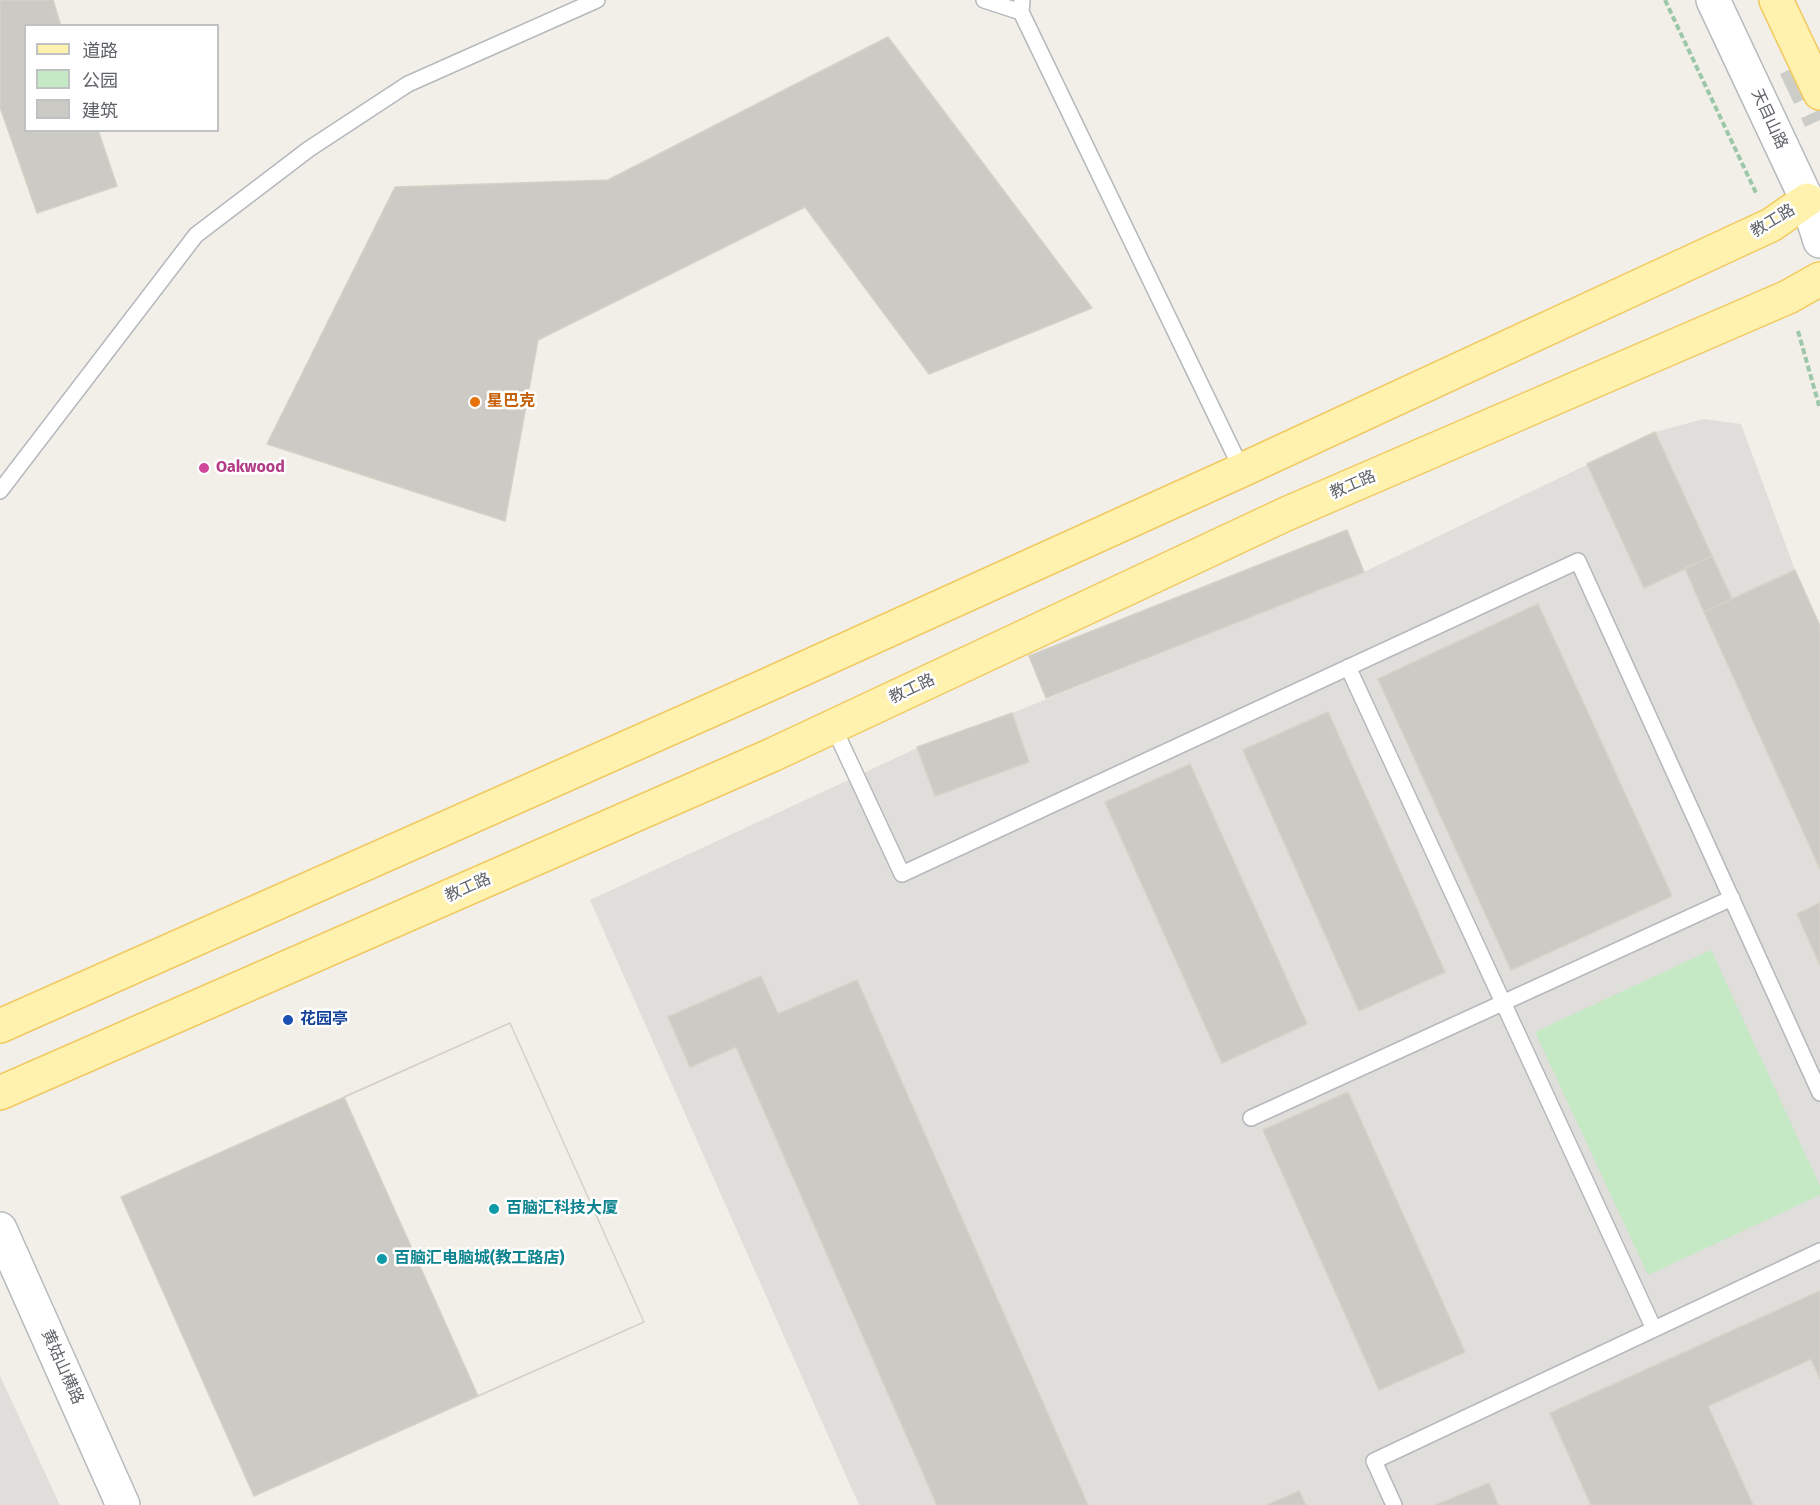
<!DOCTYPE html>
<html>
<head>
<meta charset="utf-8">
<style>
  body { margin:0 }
  #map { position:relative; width:1820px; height:1505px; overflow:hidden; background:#f1efe8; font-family:"Fira Sans","Noto Sans SC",sans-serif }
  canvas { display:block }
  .legend { position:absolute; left:24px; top:24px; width:195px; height:108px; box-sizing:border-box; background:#fff; border:2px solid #bfc1c3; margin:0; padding:8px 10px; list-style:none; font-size:18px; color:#5f6368 }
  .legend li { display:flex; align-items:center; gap:12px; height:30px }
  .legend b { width:30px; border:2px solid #bfc1c3 }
</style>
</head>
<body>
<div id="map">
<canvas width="1820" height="1505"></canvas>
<ul class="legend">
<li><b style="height:8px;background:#fff2af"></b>道路</li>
<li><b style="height:16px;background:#c5e8c5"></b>公园</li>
<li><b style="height:16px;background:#cccac5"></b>建筑</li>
</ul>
</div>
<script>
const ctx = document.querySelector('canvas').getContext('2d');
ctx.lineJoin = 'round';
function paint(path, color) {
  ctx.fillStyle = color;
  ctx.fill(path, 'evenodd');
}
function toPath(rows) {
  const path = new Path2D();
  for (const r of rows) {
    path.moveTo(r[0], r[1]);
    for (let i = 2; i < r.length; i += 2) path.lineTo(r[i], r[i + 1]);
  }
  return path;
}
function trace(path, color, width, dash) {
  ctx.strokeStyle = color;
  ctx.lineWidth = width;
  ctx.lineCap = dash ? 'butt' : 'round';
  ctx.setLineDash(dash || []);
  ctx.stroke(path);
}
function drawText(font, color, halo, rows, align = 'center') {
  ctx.font = font + ' "Fira Sans","Noto Sans SC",sans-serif';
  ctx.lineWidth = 5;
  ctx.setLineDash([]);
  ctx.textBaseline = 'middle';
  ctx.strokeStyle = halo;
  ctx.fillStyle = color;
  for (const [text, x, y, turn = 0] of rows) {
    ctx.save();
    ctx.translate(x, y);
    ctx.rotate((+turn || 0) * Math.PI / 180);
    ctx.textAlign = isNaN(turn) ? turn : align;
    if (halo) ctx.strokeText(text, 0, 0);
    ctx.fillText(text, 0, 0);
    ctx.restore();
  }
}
paint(toPath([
  [1704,419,1741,424,1795,570,1820,626,1820,1505,859,1505,590,900,928,743,1012,713,1364,572,1655,432],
  [0,1376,60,1505,0,1505]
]), '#e0deda');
paint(toPath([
  [1711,950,1820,1186,1820,1195,1648,1275,1535,1032]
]), '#c5e8c5');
const building = toPath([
  [0,0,53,0,61,26,26,26,26,130,98,130,117,186,37,213,0,107,0,0],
  [888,37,1092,308,929,374,805,207,538,340,505,521,267,444,395,187,608,180,888,37],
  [1655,432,1712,556,1644,588,1587,464,1655,432],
  [1347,530,1364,572,1046,698,1029,656,1347,530],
  [1712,556,1732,599,1704,612,1685,568,1712,556],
  [1795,570,1820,626,1820,869,1704,612,1795,570],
  [1538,604,1672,896,1511,970,1378,679,1538,604],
  [1328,712,1445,972,1359,1011,1243,750,1328,712],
  [1012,713,1029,762,935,796,917,747,1012,713],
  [1190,764,1307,1024,1222,1063,1105,802,1190,764],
  [1820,903,1820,965,1797,914,1820,903],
  [761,976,778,1014,857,980,1088,1505,937,1505,736,1047,690,1067,668,1017,761,976],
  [510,1023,644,1322,254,1496,121,1197,510,1023],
  [510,1023,644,1322,478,1396,344,1097,510,1023],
  [1348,1092,1465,1352,1379,1390,1263,1130,1348,1092],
  [1820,1291,1820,1379,1811,1359,1708,1406,1753,1505,1591,1505,1550,1413,1820,1291],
  [1489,1483,1498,1505,1436,1505,1489,1483],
  [1299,1491,1306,1505,1267,1505,1299,1491]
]);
paint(building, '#cccac5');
trace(building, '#d6d1c6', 1.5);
trace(toPath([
  [1795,67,1820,120]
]), '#ccccc8', 33, [33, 16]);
const lane = toPath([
  [984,0,1021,12],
  [1022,0,1021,12,1242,470],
  [0,491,196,235,309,149,408,84,597,0],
  [1348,667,1654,1329],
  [833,726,902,874,1578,561,1820,1093],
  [1251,1118,1732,898],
  [1394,1505,1374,1461,1820,1251]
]);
const secondary = toPath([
  [1713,0,1807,200,1820,241],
  [0,1229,123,1505]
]);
const primary = toPath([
  [1776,0,1820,93],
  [0,1026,763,687,1242,470,1771,225,1807,200],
  [0,1093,772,755,1286,514,1788,297,1820,279]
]);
trace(lane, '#b5b8bc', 18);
trace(secondary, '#b6babf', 36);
trace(primary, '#f2c960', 36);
trace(toPath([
  [1665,0,1757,195],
  [1798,331,1820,409]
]), '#9cc7a9', 4, [6, 3]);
trace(lane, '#fff', 15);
trace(secondary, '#fff', 33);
trace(primary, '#fff2af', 33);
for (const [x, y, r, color] of [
  [475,402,6,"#e8710a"],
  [204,468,6,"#d1479c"],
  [288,1020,6,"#1a4fb4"],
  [494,1209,6,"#0f9aa8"],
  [382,1259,6,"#0f9aa8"]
]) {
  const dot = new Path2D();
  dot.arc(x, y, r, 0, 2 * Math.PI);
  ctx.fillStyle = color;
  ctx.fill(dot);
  trace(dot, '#fff', 2);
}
drawText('16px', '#5f6368', '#fff', [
  ["天目山路",1769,119,65],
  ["教工路",1773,221,-31],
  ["教工路",1353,485,-23],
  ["教工路",912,689,-25],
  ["教工路",468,888,-24],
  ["黄姑山横路",62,1367,66]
]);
drawText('bold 16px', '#c56008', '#fff', [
  ["星巴克",487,402]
], 'left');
drawText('bold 16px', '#b23c85', '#fff', [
  ["Oakwood",216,468]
], 'left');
drawText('bold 16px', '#164399', '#fff', [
  ["花园亭",300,1020]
], 'left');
drawText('bold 16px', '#0d838f', '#fff', [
  ["百脑汇科技大厦",506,1209],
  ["百脑汇电脑城(教工路店)",394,1259]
], 'left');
</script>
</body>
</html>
